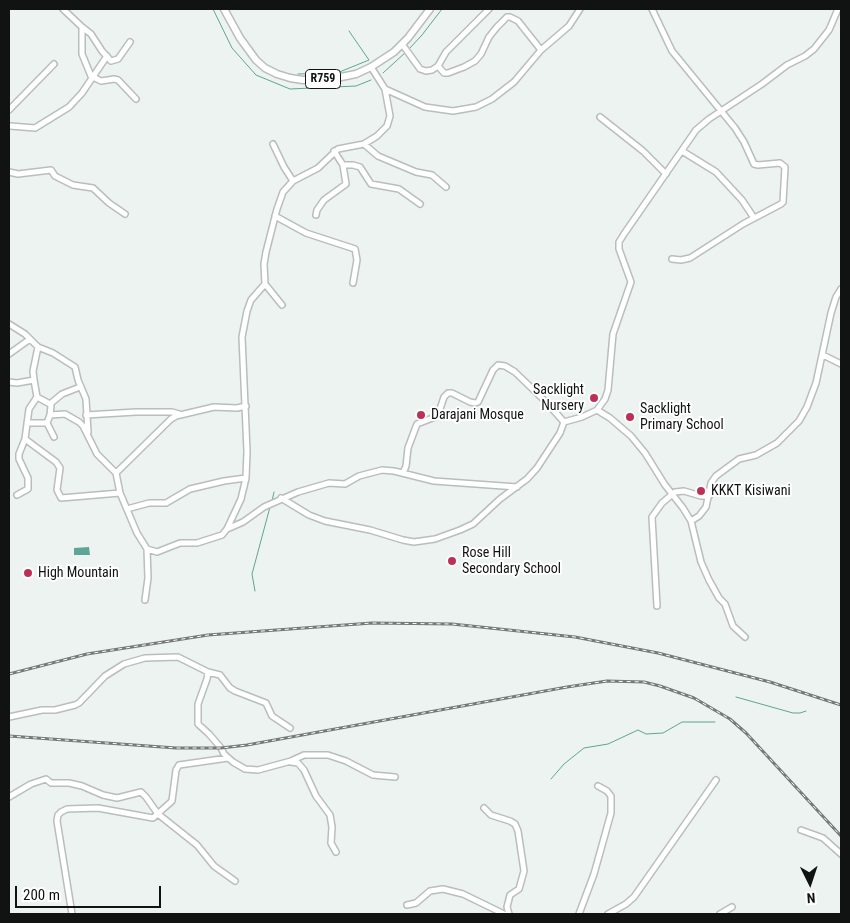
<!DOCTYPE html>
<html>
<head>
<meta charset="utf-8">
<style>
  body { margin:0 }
  #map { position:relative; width:850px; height:923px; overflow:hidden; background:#edf3f1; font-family:"Roboto Condensed",sans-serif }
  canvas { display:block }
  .frame { position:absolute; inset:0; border:10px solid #111312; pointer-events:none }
  .north { position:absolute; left:785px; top:858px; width:50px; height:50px; -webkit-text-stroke:4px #fff; paint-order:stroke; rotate:176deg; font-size:14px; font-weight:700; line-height:20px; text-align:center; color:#111312 }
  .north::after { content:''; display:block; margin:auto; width:18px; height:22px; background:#111312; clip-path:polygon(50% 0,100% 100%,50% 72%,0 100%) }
  .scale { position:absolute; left:15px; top:886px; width:146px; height:22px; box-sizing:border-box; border:2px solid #111312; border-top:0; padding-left:6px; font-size:15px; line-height:18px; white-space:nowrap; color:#111312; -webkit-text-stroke:4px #fff; paint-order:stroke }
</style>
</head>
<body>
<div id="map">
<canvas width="850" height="923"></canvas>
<div class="frame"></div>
<div class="north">N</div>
<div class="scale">200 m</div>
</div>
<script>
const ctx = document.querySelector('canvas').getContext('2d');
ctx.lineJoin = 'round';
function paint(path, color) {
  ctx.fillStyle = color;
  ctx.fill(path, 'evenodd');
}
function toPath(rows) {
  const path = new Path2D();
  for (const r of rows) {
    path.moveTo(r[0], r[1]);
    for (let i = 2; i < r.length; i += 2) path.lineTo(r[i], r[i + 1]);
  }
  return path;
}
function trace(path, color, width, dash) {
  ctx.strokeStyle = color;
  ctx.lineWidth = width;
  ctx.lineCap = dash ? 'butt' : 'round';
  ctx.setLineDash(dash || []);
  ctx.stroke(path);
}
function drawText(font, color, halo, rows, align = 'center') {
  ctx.font = font + ' "Roboto Condensed",sans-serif';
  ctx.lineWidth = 4;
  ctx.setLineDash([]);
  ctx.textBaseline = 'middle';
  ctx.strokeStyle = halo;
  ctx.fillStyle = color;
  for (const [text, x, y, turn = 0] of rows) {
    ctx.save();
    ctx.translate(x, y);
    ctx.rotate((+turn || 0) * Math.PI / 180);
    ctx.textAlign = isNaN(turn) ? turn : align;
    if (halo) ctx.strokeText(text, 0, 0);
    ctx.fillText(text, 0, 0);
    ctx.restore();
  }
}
paint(toPath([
  [89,547,90,555,74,555,74,548]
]), '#5da594');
trace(toPath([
  [213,9,232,48,256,75,290,89,356,86,371,80],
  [409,49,422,35,442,9],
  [383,73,406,52],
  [298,74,337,73,369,60,349,31],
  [272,501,274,492],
  [255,591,252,574,270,507],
  [736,697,793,713,800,713,806,711],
  [551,779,564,764,584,748,608,744,638,730,646,734,663,733,682,722,715,722]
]), '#5da594', 1);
const minor = toPath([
  [63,9,82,27,82,54,91,76,101,81,114,79,118,80,136,99],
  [652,9,672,51,735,128,744,142,754,164,758,165,780,163,785,167,783,202,781,204,743,224,690,258,681,260,672,259],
  [82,27,91,34,102,51,111,61,118,59,130,42],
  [402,44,420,69,426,71,432,70,438,66,446,52,489,9],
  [438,66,444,73,448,73,464,67,475,61,481,54,489,37,497,27,507,17,510,17,518,21,541,50],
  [385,89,425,107,453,111,476,107,492,99,514,82,541,50,569,26,580,9],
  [9,110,54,64],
  [600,117,643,151,666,174],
  [10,126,35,128,69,107,82,93,107,56],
  [273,144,284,167,293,181],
  [364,144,378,156,416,172,432,175,446,187],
  [682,151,716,172,742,200,754,218],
  [343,165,353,165,360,167,371,184,399,189,420,204],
  [9,172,18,174,51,170,55,176,73,185,93,188,109,203,125,214],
  [316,215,317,210,324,200,346,184,343,165,334,151],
  [275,216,306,233,355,249,357,260,353,283],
  [265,284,282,305],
  [9,324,25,334,38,347,53,353,75,367,78,380,86,399,88,432],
  [38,347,33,371,34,380,37,397,50,404,51,406,50,415,47,423],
  [9,354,30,339],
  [823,355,841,364],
  [9,382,17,383,34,380],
  [50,404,62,394,80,387],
  [597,410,610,418,631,436,645,453,665,485,683,508,691,521,701,562,709,580,719,598,725,604,733,626,745,637],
  [50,415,65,414,79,422,83,426,97,454,116,473,120,493,137,533,147,549],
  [86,415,136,412,172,412,179,414],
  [564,422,582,417,597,410,605,399,608,390,613,334,631,282,619,249,619,242,624,234,696,130,709,119,762,84,787,65,805,56,814,49,829,30,838,9],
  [27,423,47,423,54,437],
  [25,439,56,462,60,468,57,490,61,498,120,493],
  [116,473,171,419,176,416,214,407,237,408,246,406],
  [17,495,28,489,28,478,19,459,19,454,25,439,29,409,37,397],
  [281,498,309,515,325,521,370,530,403,540,414,542,435,539,460,530,473,524,500,499,527,479,537,468,560,433,564,422,547,403,515,372,505,366,498,365,493,370,478,402,475,403,470,402,452,393,448,393,444,397,439,412,435,417,417,424,408,448,406,466,403,473],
  [127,509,149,503,166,503,190,489,224,481,246,478],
  [691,521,699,516,706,507,711,483,716,476,739,459,756,455,777,443,799,421,807,407,816,383,831,313,836,297,841,289],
  [227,529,243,522,264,507,298,492,329,483,345,484,359,476,382,470,394,471,434,481,517,487],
  [145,600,148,578,147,549,157,552,180,543,197,543,222,535,227,529,241,499,246,478,247,451,242,337,247,311,251,300,265,284,264,264,266,252,277,209,283,192,293,181,318,168,338,149,364,144,377,136,387,126,390,116,385,89,371,67],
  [657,606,652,517,662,503,675,492,684,491,701,496,709,496],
  [208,672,207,679,198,704,198,724,209,734,221,748,224,754,233,762,245,769,258,770,291,761,304,755,328,755,346,761,373,775,395,777],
  [9,717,42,710,55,710,75,705,79,703,105,676,124,664,145,658,178,657,208,672,220,675,230,688,235,691,266,703,272,716,290,728],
  [291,762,298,763,304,770,316,796,330,815,332,827,331,843,336,852],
  [9,797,31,784,46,779,51,783,69,783,82,786,103,795,117,798,141,792,146,797,158,814,197,845,214,866,235,881],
  [484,808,491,815,510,821,515,824,518,831,524,871,519,889,510,895,507,907,509,914],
  [801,830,823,838,841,854],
  [407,905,416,903,430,891,443,889,463,894,504,914],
  [72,914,57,821,58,815,61,812,67,809,98,808,153,818,172,801,176,770,179,765,228,758],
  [579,914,594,874,611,813,611,796,607,791,598,786],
  [608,914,626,904,634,897,716,780],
  [720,914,732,907]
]);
const major = toPath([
  [224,9,240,38,256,60,265,68,277,74,290,78,303,80,336,78,356,74,371,67,394,52,408,38,430,9]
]);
trace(minor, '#b9bebd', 8);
trace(major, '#b9bebd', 9);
trace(minor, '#fff', 5);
trace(major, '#fff', 6);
const rail = toPath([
  [9,674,87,654,208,635,372,623,452,624,575,637,658,653,770,682,841,705],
  [9,736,176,748,221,748,247,745,567,687,607,681,644,682,660,686,694,698,730,719,746,733,841,836]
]);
trace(rail, '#757978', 3);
trace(rail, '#fff', 1, [4]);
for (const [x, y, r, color] of [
  [594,398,5,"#be2f58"],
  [421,415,5,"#be2f58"],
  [630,417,5,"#be2f58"],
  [701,491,5,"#be2f58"],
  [452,561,5,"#be2f58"],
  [28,573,5,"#be2f58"]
]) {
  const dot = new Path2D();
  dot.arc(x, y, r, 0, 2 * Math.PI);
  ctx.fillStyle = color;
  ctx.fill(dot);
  trace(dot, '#fff', 2);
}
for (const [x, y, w] of [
  [323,79,35]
]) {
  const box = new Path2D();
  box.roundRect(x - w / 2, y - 9.5, w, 19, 4);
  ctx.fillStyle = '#fff';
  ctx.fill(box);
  trace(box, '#111312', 1);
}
drawText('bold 12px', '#111312', null, [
  ["R759",323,79]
]);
drawText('14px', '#111312', '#fff', [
  ["Sacklight",584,390,"right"],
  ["Nursery",584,406,"right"],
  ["Sacklight",640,409],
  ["Primary School",640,425],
  ["Darajani Mosque",431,415],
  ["KKKT Kisiwani",711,491],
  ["Rose Hill",462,553],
  ["Secondary School",462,569],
  ["High Mountain",38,573]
], 'left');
</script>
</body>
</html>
